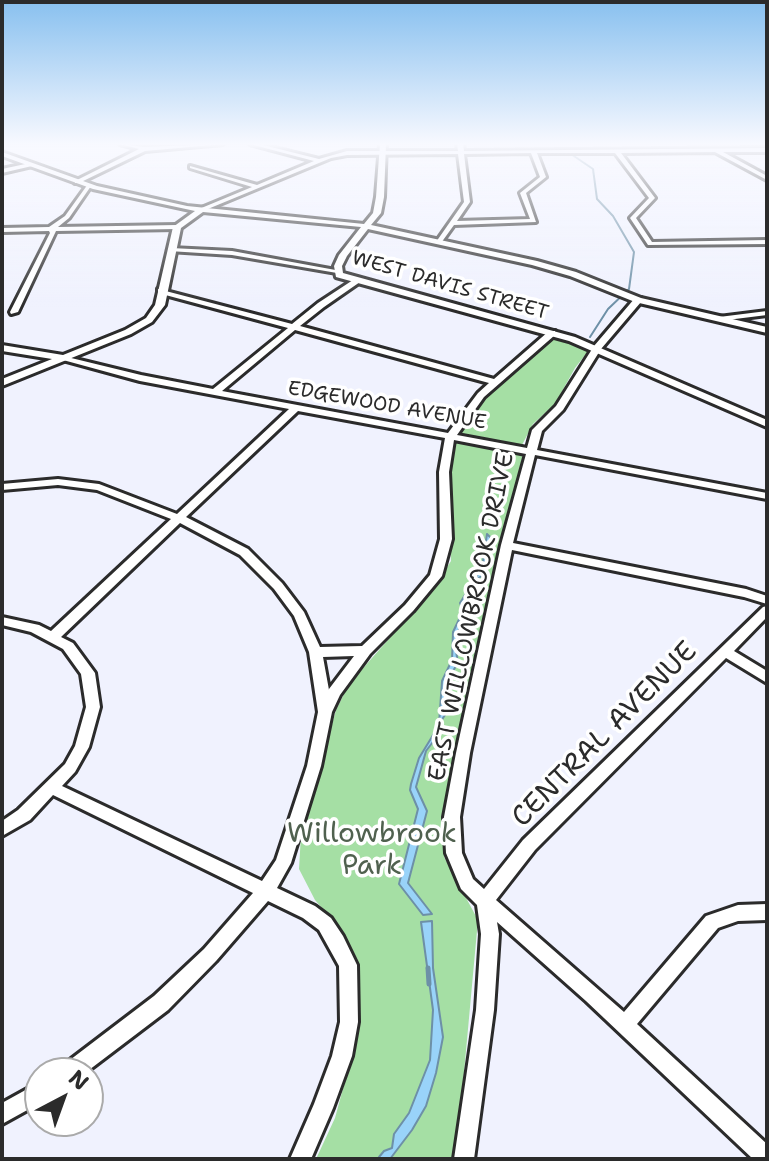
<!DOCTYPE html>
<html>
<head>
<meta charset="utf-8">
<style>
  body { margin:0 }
  #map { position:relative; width:769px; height:1161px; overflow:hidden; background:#f0f2fe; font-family:"Shantell Sans",sans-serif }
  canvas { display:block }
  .frame { position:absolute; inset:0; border:4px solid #2b2b2b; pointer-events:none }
  .north { position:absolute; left:24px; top:1057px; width:80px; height:80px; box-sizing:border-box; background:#fff; border:2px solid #aaa; border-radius:50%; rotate:41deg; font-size:22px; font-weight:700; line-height:32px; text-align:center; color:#2b2b2b }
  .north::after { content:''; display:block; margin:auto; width:28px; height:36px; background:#2b2b2b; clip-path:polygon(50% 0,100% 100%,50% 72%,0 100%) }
</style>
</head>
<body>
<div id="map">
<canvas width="769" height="1161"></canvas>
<div class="frame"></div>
<div class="north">N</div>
</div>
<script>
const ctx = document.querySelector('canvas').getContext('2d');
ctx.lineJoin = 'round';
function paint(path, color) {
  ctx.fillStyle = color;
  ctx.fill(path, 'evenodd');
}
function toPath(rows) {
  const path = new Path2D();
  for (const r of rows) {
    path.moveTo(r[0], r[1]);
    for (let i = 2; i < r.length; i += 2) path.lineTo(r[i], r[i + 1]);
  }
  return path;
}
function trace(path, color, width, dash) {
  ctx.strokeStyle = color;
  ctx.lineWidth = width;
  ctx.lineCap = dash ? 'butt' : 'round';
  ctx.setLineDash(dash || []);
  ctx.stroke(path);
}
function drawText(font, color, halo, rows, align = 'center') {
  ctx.font = font + ' "Shantell Sans",sans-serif';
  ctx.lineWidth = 7;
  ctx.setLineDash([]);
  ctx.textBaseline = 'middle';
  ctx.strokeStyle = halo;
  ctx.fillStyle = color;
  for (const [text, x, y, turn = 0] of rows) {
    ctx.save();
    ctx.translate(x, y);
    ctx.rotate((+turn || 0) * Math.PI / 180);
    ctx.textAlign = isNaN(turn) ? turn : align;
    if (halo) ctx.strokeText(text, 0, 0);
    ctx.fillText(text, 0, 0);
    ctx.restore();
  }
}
paint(toPath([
  [551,337,589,350,575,368,555,404,533,424,522,445,457,434,466,411],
  [455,442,523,454,444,809,444,857,478,920,460,1116,452,1159,316,1159,335,1118,357,1037,359,968,342,931,315,900,299,869,301,835,336,710,349,684,433,589,451,561,446,473]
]), '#a5dfa4');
const water = toPath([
  [487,534,493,540,487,564,482,565,483,575,477,579,480,581,476,587,471,588,474,592,466,600,455,645,458,663,446,682,447,712,439,724,442,681,452,660,453,632,463,611,460,603,478,574,478,565,486,563,483,561,487,534],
  [438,727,439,734,426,751,416,787,427,811,408,883,432,914,423,915,399,884,418,809,410,790,411,784,419,758,438,727],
  [432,921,433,968,443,1037,436,1073,426,1106,412,1130,390,1159,381,1159,379,1157,384,1151,392,1148,394,1134,409,1113,430,1060,433,1010,421,922,432,921]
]);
paint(water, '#99d3f9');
trace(water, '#6d90a7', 2);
trace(toPath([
  [568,152,593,169,597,199,613,216,634,252,629,289,608,309,590,337]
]), '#6d90a7', 2);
trace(toPath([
  [428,968,429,984]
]), '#6d90a7', 5);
const minor = toPath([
  [120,144,144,147,223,144,145,151,79,183,75,183,75,181,139,149,120,144],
  [250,144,259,144,319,159,347,151,458,151,457,144,463,144,464,151,767,148,767,152,723,152,767,176,767,180,715,152,621,153,655,198,636,218,652,242,767,240,767,244,648,245,630,218,649,198,615,153,537,153,546,177,526,193,536,222,454,225,441,243,439,244,436,242,464,202,458,154,347,155,331,158,203,211,199,211,199,209,252,187,190,168,190,166,257,185,314,161,250,144],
  [531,153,540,177,520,193,530,219,457,221,470,202,464,154,531,153],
  [30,163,32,166,2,173,2,169,30,163],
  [88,184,91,186,69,218,58,227,177,225,180,227,177,229,56,231,18,312,11,314,10,312,50,233,49,231,2,232,2,228,49,227,65,216,88,184],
  [171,248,232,251,341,271,337,273,232,255,169,251,168,250,171,248],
  [353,280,360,282,324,307,300,326,494,379,549,331,555,331,555,335,484,397,457,435,527,448,532,430,556,406,594,346,635,298,641,298,641,302,601,349,563,410,542,431,537,450,767,493,767,499,535,455,513,543,746,589,767,596,767,604,744,597,512,550,470,753,460,817,462,853,473,879,484,889,523,840,763,607,767,606,767,617,734,651,767,671,767,683,726,658,535,850,496,900,624,1012,706,916,738,905,767,904,767,920,738,921,718,928,637,1024,767,1144,767,1159,753,1159,586,1001,497,922,499,934,494,1010,474,1159,454,1159,476,1010,481,934,477,905,461,889,446,853,444,817,456,753,501,545,526,454,454,440,449,472,452,539,442,576,413,611,370,654,340,695,332,712,321,766,291,863,277,888,315,906,331,918,343,936,357,965,358,1022,352,1056,333,1108,311,1159,290,1159,314,1104,332,1056,340,1022,339,966,319,930,303,918,268,901,216,961,168,1010,85,1073,59,1073,62,1066,154,996,204,949,253,893,53,795,30,820,2,836,2,821,18,810,65,764,75,746,86,707,81,674,63,649,31,632,2,625,2,617,39,625,51,631,171,519,97,490,58,485,2,490,2,484,58,479,99,484,177,514,289,409,140,381,63,360,63,356,141,375,213,389,288,328,158,293,158,289,292,324,318,303,353,280],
  [295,330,489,383,478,393,448,433,222,391,295,330],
  [298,411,445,438,439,472,440,539,430,575,405,605,362,646,320,647,304,612,282,583,248,549,186,517,298,411],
  [180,523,240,555,274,589,294,616,309,652,318,712,307,766,276,860,262,881,62,786,75,772,89,747,100,707,95,673,73,643,61,637,180,523],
  [354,656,329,689,329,690,323,657,354,656],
  [767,311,767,315,719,321,715,319,719,317,767,311],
  [40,1082,40,1103,2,1124,2,1103,40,1082]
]);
const tertiary = toPath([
  [380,144,386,144,384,197,381,213,371,225,537,261,576,272,641,298,767,327,767,333,635,302,570,276,532,265,368,229,347,256,342,266,343,273,575,337,767,420,767,427,569,341,336,277,334,266,339,255,361,227,203,212,181,228,165,305,152,322,131,334,2,386,2,379,52,359,2,351,2,345,63,355,125,330,146,318,155,305,173,227,195,211,93,189,2,156,2,152,97,186,187,206,364,224,373,213,376,197,380,144]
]);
trace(minor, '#2b2b2b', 6);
trace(tertiary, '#2b2b2b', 6);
paint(minor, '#fff');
paint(tertiary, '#fff');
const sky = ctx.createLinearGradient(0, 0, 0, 307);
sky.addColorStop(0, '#88c0ef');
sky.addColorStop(0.47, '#f8f9ff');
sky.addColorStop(1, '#f8f9ff00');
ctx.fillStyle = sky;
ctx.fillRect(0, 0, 769, 307);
drawText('20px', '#2b2b2b', '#fff', [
  ["WEST DAVIS STREET",450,286,16],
  ["EDGEWOOD AVENUE",387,406,10]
]);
drawText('24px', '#2b2b2b', '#fff', [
  ["EAST WILLOWBROOK DRIVE",472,617,-78]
]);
drawText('28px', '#2b2b2b', '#fff', [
  ["CENTRAL AVENUE",605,735,-45]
]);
drawText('28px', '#50614f', '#fff', [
  ["Willowbrook",372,835],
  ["Park",372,867]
]);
</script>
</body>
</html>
